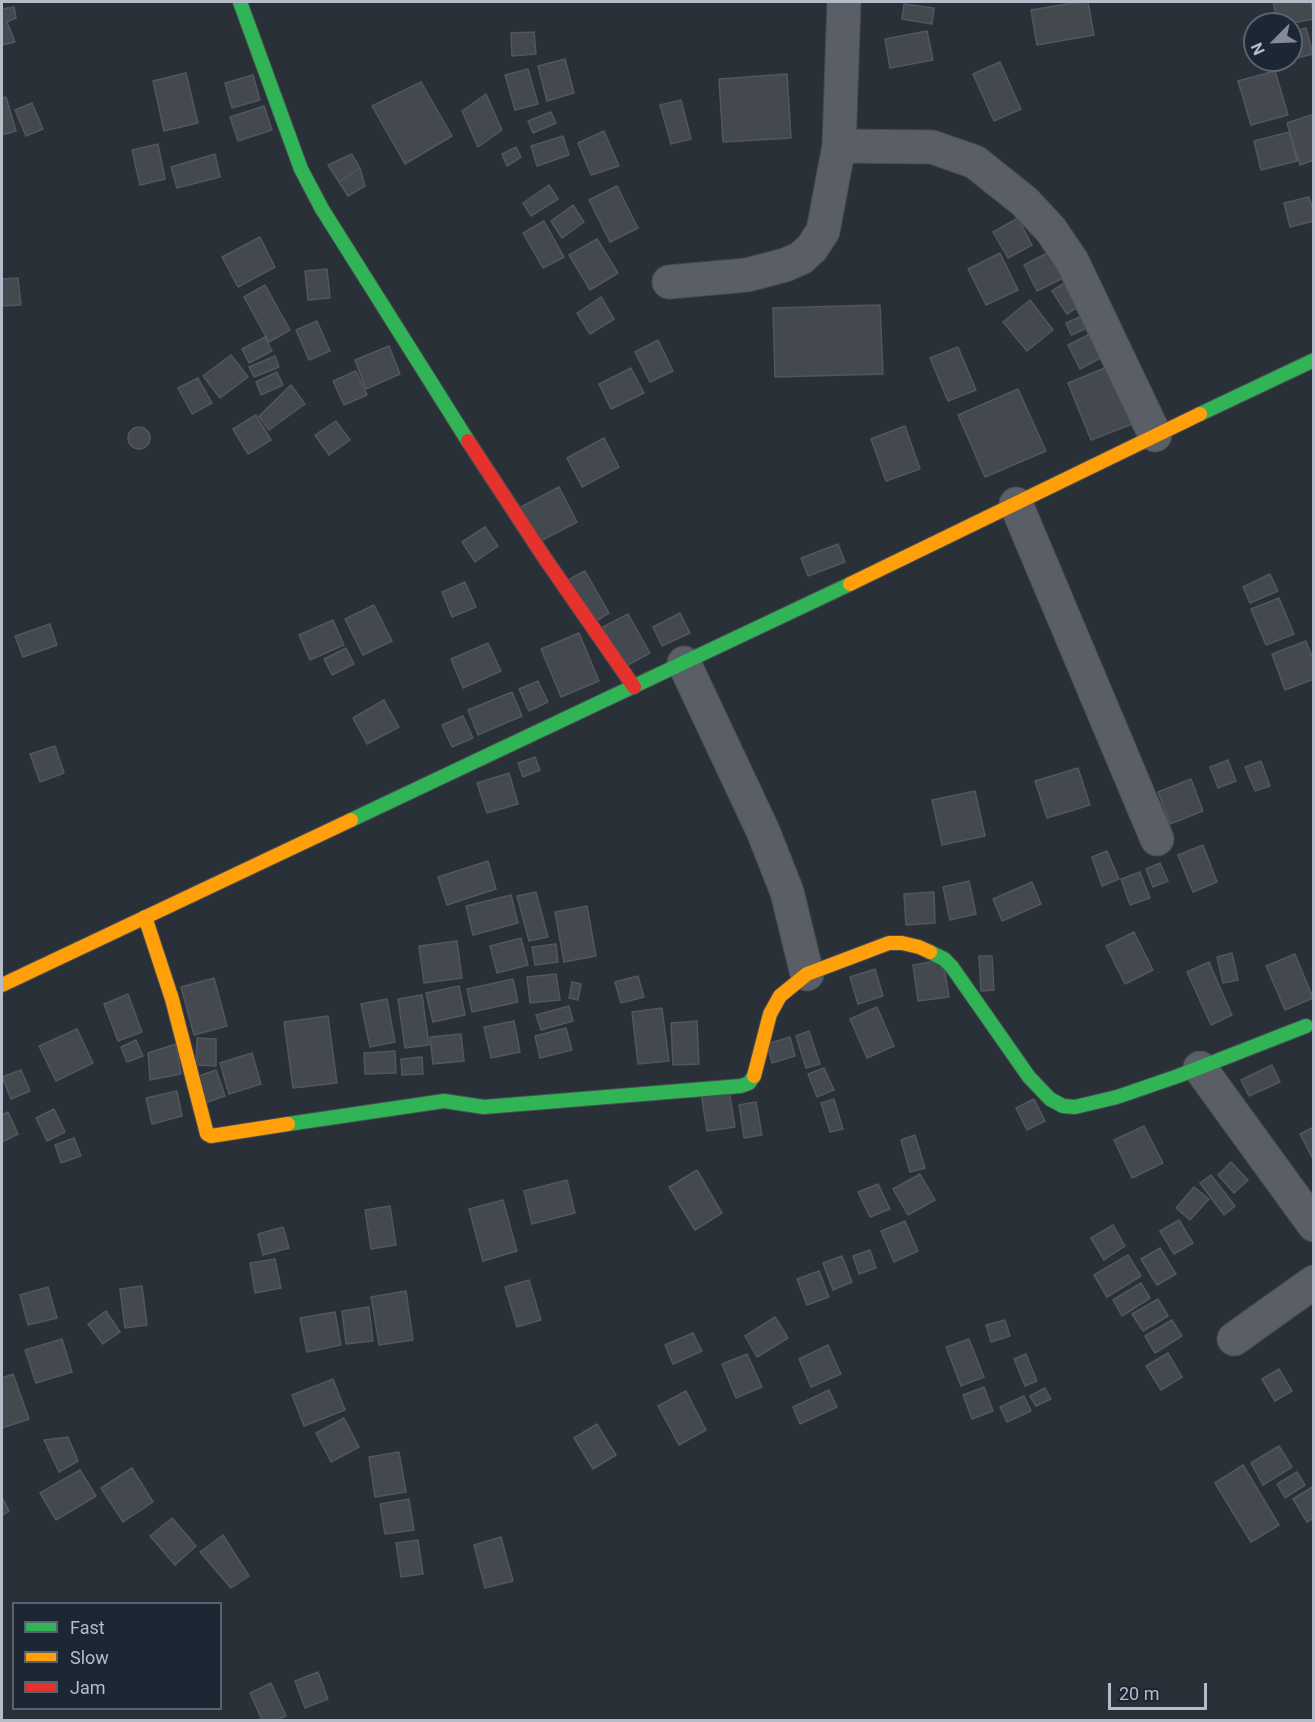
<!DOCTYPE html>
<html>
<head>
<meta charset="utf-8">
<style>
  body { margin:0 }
  #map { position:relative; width:1315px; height:1722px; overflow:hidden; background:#2a3038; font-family:Roboto,sans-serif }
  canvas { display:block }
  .frame { position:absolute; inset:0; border:3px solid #b4bcc9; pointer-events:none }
  .legend { position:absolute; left:12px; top:1602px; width:210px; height:108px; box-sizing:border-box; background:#1d2633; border:2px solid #59626f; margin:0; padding:8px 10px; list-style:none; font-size:18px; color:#b4bcc9 }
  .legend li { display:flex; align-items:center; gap:12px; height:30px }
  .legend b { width:30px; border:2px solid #59626f }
  .north { position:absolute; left:1243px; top:12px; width:60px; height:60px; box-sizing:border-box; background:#1d2633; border:2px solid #59626f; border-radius:50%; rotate:246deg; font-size:16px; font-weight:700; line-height:24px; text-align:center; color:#b4bcc9 }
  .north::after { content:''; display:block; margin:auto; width:21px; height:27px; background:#848b96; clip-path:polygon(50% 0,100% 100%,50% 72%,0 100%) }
  .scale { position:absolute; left:1108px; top:1683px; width:99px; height:27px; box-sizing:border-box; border:3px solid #b4bcc9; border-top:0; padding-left:8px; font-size:18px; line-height:21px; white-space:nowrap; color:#b4bcc9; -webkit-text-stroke:4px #1d2633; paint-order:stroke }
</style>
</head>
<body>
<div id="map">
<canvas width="1315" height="1722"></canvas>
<div class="frame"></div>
<ul class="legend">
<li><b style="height:8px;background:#30b455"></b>Fast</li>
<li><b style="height:8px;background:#ff9f0a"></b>Slow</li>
<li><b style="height:8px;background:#e5322d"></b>Jam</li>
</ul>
<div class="north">N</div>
<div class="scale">20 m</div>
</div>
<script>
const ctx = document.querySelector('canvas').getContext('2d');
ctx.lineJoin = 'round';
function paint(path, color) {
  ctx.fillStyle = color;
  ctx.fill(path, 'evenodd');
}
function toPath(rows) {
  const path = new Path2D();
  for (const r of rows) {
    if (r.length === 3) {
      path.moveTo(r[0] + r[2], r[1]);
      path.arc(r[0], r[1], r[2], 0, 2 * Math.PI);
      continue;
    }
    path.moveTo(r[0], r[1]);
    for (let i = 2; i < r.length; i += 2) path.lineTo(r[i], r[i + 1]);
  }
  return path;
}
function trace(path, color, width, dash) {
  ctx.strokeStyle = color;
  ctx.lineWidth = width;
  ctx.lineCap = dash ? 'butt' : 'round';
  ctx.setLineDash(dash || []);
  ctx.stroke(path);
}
const building = toPath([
  [1079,2,1088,2,1094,35,1037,45,1031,10,1079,2],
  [1273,2,1311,2,1314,19,1287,24,1278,24,1273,2],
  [904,4,934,8,932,24,902,19,904,4],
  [14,7,16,18,7,22,15,42,2,45,2,9,14,7],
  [1306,28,1313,54,1282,62,1282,60,1291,60,1291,32,1306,28],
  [927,31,933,60,890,68,885,39,927,31],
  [534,32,536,54,512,56,511,33,534,32],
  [565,59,574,93,547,101,538,66,565,59],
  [1000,62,1021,109,994,121,973,74,1000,62],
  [528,69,538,104,515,110,505,75,528,69],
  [1275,71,1288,115,1251,125,1238,81,1275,71],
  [186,73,198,123,164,131,153,81,186,73],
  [787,74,791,138,723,142,719,79,787,74],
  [253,75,260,100,232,108,225,83,253,75],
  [421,82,452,136,405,164,372,106,421,82],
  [486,94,502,130,478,147,462,111,486,94],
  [6,97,16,131,2,135,2,98,6,97],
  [681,100,691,139,671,144,660,105,681,100],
  [32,103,43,129,26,136,15,110,32,103],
  [264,106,272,130,238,141,230,117,264,106],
  [551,112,556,123,533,133,528,121,551,112],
  [1314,114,1314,160,1300,165,1287,123,1314,114],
  [604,131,619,166,591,175,578,143,604,131],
  [1289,132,1297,161,1261,170,1254,141,1289,132],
  [563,136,569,155,537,166,531,146,563,136],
  [158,144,165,179,140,185,132,150,158,144],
  [516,147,521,157,507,166,502,154,516,147],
  [215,154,220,177,177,188,171,167,215,154],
  [352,154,360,168,339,182,328,165,352,154],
  [360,168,365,186,348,196,339,182,360,168],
  [549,185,558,199,531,216,523,203,549,185],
  [617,186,638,228,610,242,589,200,617,186],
  [1309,197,1314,213,1314,221,1290,227,1284,203,1309,197],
  [573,205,584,222,562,238,551,221,573,205],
  [1018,218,1032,245,1008,258,993,232,1018,218],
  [544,221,564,257,543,268,523,233,544,221],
  [260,237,275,267,238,287,222,257,260,237],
  [597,239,618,273,590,290,569,255,597,239],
  [1057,248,1071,274,1037,291,1024,265,1057,248],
  [1000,253,1018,290,986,305,968,269,1000,253],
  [327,269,330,298,308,300,305,271,327,269],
  [18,278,21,305,2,306,2,279,18,278],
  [1072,278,1087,301,1067,314,1052,291,1072,278],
  [265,285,290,330,269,342,244,297,265,285],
  [601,297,614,319,590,334,577,313,601,297],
  [1030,300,1053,330,1027,351,1003,322,1030,300],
  [880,305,883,374,775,377,773,308,880,305],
  [1089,313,1095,325,1071,335,1066,323,1089,313],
  [317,321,330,351,309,360,296,330,317,321],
  [1096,331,1108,354,1080,369,1068,345,1096,331],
  [265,337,272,351,249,363,242,349,265,337],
  [658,340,673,371,650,382,635,352,658,340],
  [389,346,400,374,366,389,355,360,389,346],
  [958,347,976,390,948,401,930,358,958,347],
  [231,355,248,377,220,398,203,376,231,355],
  [275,356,279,367,254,377,249,367,275,356],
  [1112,365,1135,423,1091,440,1068,383,1112,365],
  [631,368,644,393,611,409,599,384,631,368],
  [356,371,367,395,344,405,333,381,356,371],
  [277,372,283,385,261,395,256,382,277,372],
  [198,378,212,403,192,414,178,388,198,378],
  [291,385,305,404,269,430,259,416,291,385],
  [1018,389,1046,451,985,477,958,415,1018,389],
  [256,415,271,440,248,454,233,429,256,415],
  [336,421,350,440,329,455,315,435,336,421],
  [905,426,920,469,886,481,871,439,905,426],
  [139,438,11],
  [604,438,619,467,582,487,567,458,604,438],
  [559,487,577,522,537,543,519,508,559,487],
  [485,527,498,546,475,562,462,542,485,527],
  [838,544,845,562,808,576,801,558,838,544],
  [585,571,609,613,593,623,568,580,585,571],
  [1270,574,1278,591,1250,603,1243,587,1270,574],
  [465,582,476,607,452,617,442,592,465,582],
  [1279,598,1294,634,1266,645,1251,609,1279,598],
  [374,605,392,641,363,655,345,619,374,605],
  [680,613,690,633,662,646,653,627,680,613],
  [628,614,650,653,624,667,603,627,628,614],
  [333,620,344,645,310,660,299,635,333,620],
  [50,624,57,645,23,657,15,636,50,624],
  [579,633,599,681,561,697,541,649,579,633],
  [1306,641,1314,662,1314,679,1285,690,1272,654,1306,641],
  [488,643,501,671,463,688,451,659,488,643],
  [346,648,354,664,332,675,324,659,346,648],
  [538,681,548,702,529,711,519,689,538,681],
  [512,692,522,716,478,735,468,710,512,692],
  [384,700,399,727,367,744,353,718,384,700],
  [463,716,473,738,452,747,442,725,463,716],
  [55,746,64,773,40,782,30,754,55,746],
  [535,757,540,770,523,777,518,763,535,757],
  [1228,760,1236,781,1218,788,1210,767,1228,760],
  [1261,761,1270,786,1255,791,1245,767,1261,761],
  [1078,768,1090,805,1047,818,1035,781,1078,768],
  [509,773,518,804,487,813,477,783,509,773],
  [1191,779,1203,811,1170,824,1158,792,1191,779],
  [975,791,985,836,942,845,932,800,975,791],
  [1203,845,1217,882,1193,892,1178,855,1203,845],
  [1107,851,1119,879,1102,886,1092,857,1107,851],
  [488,861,496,889,447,905,438,877,488,861],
  [1160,863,1168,881,1153,887,1146,869,1160,863],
  [1140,872,1150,898,1130,905,1121,879,1140,872],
  [969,881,976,914,950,920,943,887,969,881],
  [1032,882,1041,904,1002,921,993,899,1032,882],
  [536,892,548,937,529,941,517,896,536,892],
  [934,892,935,923,906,925,904,894,934,892],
  [511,895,518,923,473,935,466,906,511,895],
  [587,906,596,956,564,962,555,912,587,906],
  [1134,932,1153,970,1125,984,1106,946,1134,932],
  [521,938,528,965,497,973,490,946,521,938],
  [457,941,462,978,424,983,419,946,457,941],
  [556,944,558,962,535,965,532,947,556,944],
  [1232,953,1238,980,1223,983,1217,957,1232,953],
  [1295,954,1313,998,1285,1010,1266,966,1295,954],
  [979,956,992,956,994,990,981,991,979,956],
  [943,960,949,997,918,1001,913,965,943,960],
  [1209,962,1232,1015,1211,1025,1187,972,1209,962],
  [875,969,883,996,858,1004,850,977,875,969],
  [556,974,560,1000,530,1003,527,977,556,974],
  [638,976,644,997,621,1003,615,982,638,976],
  [214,978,227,1026,194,1035,181,987,214,978],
  [513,979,518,1002,472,1012,467,989,513,979],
  [572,982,581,984,578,1000,569,998,572,982],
  [459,986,465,1015,433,1022,426,993,459,986],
  [128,994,142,1032,118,1041,104,1004,128,994],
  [422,995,429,1045,405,1048,398,999,422,995],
  [387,999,395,1042,370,1047,361,1004,387,999],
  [569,1006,573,1021,541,1030,536,1015,569,1006],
  [877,1007,894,1046,867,1058,850,1019,877,1007],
  [662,1008,669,1061,638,1064,632,1012,662,1008],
  [328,1016,337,1083,293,1088,284,1022,328,1016],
  [514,1021,520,1052,491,1058,484,1027,514,1021],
  [697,1021,699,1064,673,1065,671,1023,697,1021],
  [566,1028,572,1050,540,1058,535,1036,566,1028],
  [77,1029,93,1063,56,1081,39,1046,77,1029],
  [809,1031,820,1064,806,1068,796,1036,809,1031],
  [461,1034,464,1061,433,1064,430,1037,461,1034],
  [790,1037,795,1056,772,1063,767,1044,790,1037],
  [197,1038,216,1039,216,1066,196,1065,197,1038],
  [136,1040,143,1056,127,1062,121,1047,136,1040],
  [176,1044,181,1074,150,1080,148,1053,176,1044],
  [395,1051,396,1073,365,1074,364,1053,395,1051],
  [252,1053,261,1084,229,1094,220,1063,252,1053],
  [422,1057,423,1074,402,1075,401,1059,422,1057],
  [1272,1065,1280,1082,1249,1096,1241,1080,1272,1065],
  [824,1068,834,1090,817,1097,808,1074,824,1068],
  [21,1070,30,1091,11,1099,2,1077,21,1070],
  [216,1070,225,1096,205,1103,196,1077,216,1070],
  [729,1090,735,1127,707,1131,701,1093,729,1090],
  [177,1091,182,1116,152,1124,146,1098,177,1091],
  [834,1099,843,1129,830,1132,821,1103,834,1099],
  [1034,1099,1045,1121,1027,1130,1016,1108,1034,1099],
  [756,1102,762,1135,744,1138,739,1105,756,1102],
  [54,1109,65,1132,47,1141,36,1118,54,1109],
  [8,1112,18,1134,2,1142,2,1115,8,1112],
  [1144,1126,1163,1163,1132,1178,1114,1140,1144,1126],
  [1314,1127,1314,1161,1300,1134,1314,1127],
  [915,1135,925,1168,910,1172,901,1140,915,1135],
  [74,1138,81,1156,61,1163,55,1145,74,1138],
  [1231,1162,1248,1180,1234,1193,1218,1175,1231,1162],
  [697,1170,722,1213,695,1230,669,1187,697,1170],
  [920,1174,935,1200,908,1215,893,1189,920,1174],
  [1211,1175,1235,1206,1224,1215,1200,1183,1211,1175],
  [567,1180,575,1213,532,1224,524,1191,567,1180],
  [878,1184,890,1209,870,1217,858,1192,878,1184],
  [1194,1187,1209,1199,1190,1220,1176,1208,1194,1187],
  [503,1200,517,1251,483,1261,469,1209,503,1200],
  [390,1206,396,1245,371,1249,365,1210,390,1206],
  [1179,1220,1193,1243,1174,1254,1160,1231,1179,1220],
  [905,1221,918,1251,894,1262,881,1231,905,1221],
  [1113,1225,1125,1246,1104,1260,1091,1238,1113,1225],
  [283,1227,289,1248,263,1255,258,1234,283,1227],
  [1160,1248,1176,1274,1157,1285,1141,1259,1160,1248],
  [870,1250,876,1268,859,1274,853,1256,870,1250],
  [1128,1255,1141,1276,1107,1297,1094,1275,1128,1255],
  [842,1256,852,1282,833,1290,823,1263,842,1256],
  [275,1259,281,1288,255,1293,250,1263,275,1259],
  [819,1271,829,1297,807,1305,797,1279,819,1271],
  [529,1280,541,1320,517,1327,505,1287,529,1280],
  [1141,1283,1150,1298,1122,1316,1113,1300,1141,1283],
  [142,1286,147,1325,125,1328,120,1289,142,1286],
  [48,1287,57,1318,28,1325,20,1295,48,1287],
  [406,1291,413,1340,379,1345,371,1297,406,1291],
  [1158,1299,1168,1316,1143,1331,1132,1314,1158,1299],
  [369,1307,373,1341,346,1344,342,1311,369,1307],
  [106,1311,120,1332,103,1344,88,1324,106,1311],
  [335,1312,341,1345,307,1352,300,1318,335,1312],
  [775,1317,788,1338,757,1357,745,1336,775,1317],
  [1005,1320,1010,1336,991,1342,986,1325,1005,1320],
  [1172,1320,1182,1336,1155,1353,1145,1336,1172,1320],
  [693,1333,702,1351,673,1364,665,1345,693,1333],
  [62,1339,72,1372,36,1383,25,1350,62,1339],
  [969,1339,984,1377,961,1386,946,1347,969,1339],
  [828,1345,841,1374,811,1387,799,1359,828,1345],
  [1168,1353,1182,1377,1161,1390,1146,1366,1168,1353],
  [747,1354,762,1387,736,1398,722,1364,747,1354],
  [1026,1354,1037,1381,1025,1386,1014,1359,1026,1354],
  [1279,1369,1292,1391,1275,1401,1262,1379,1279,1369],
  [13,1374,29,1419,2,1428,2,1378,13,1374],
  [333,1379,345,1410,304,1426,292,1395,333,1379],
  [984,1387,993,1411,972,1419,963,1395,984,1387],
  [1045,1388,1051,1399,1036,1406,1030,1396,1045,1388],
  [829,1390,837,1407,800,1424,793,1407,829,1390],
  [686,1391,706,1430,679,1445,658,1406,686,1391],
  [1024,1396,1031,1411,1007,1422,1000,1407,1024,1396],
  [344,1418,359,1447,331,1462,316,1433,344,1418],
  [597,1424,616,1455,593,1469,574,1438,597,1424],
  [68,1437,78,1461,59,1472,44,1440,68,1437],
  [1279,1446,1292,1467,1263,1485,1251,1463,1279,1446],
  [399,1452,406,1492,375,1497,369,1457,399,1452],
  [1243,1465,1279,1525,1251,1542,1215,1483,1243,1465],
  [132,1468,153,1502,123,1522,101,1488,132,1468],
  [80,1470,96,1496,56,1520,40,1493,80,1470],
  [1297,1472,1305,1485,1285,1498,1277,1484,1297,1472],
  [1314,1486,1314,1518,1307,1522,1293,1499,1314,1486],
  [2,1497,9,1511,2,1516,2,1497],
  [409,1499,414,1530,385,1534,380,1504,409,1499],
  [172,1518,196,1546,175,1565,150,1536,172,1518],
  [223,1535,249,1576,231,1588,200,1552,223,1535],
  [501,1537,513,1581,485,1588,474,1545,501,1537],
  [418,1540,423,1574,401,1577,396,1543,418,1540],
  [318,1672,328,1699,305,1708,295,1681,318,1672],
  [271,1683,286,1716,276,1720,262,1720,250,1693,271,1683]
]);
paint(building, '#444950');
trace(building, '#52575f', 1.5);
const street = toPath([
  [844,2,839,146,932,147,975,162,1025,202,1051,230,1072,261,1155,435],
  [669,282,747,275,785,265,801,258,812,248,823,231,839,146],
  [1016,504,1157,839],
  [684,663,763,831,787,892,807,974],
  [1200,1068,1314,1225],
  [1234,1339,1314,1282]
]);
const fast = toPath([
  [240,2,301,169,322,209,468,441],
  [1200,414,1314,360],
  [351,820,850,584],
  [930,952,944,959,952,967,1029,1077,1050,1099,1063,1106,1075,1107,1117,1097,1178,1076,1306,1026],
  [288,1124,444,1101,484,1107,741,1086,749,1083,754,1076]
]);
const slow = toPath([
  [850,584,1200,414],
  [145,917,172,999,207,1134,211,1136,288,1124],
  [2,985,351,820],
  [754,1076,770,1014,780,996,807,974,889,943,902,943,919,947,930,952]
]);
const jam = toPath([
  [468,441,544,557,634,687]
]);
trace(street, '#484c53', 35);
trace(fast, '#484c53', 16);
trace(slow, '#484c53', 16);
trace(jam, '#484c53', 16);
trace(street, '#5a5e66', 33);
trace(fast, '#30b455', 14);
trace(slow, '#ff9f0a', 14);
trace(jam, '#e5322d', 14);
</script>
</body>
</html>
